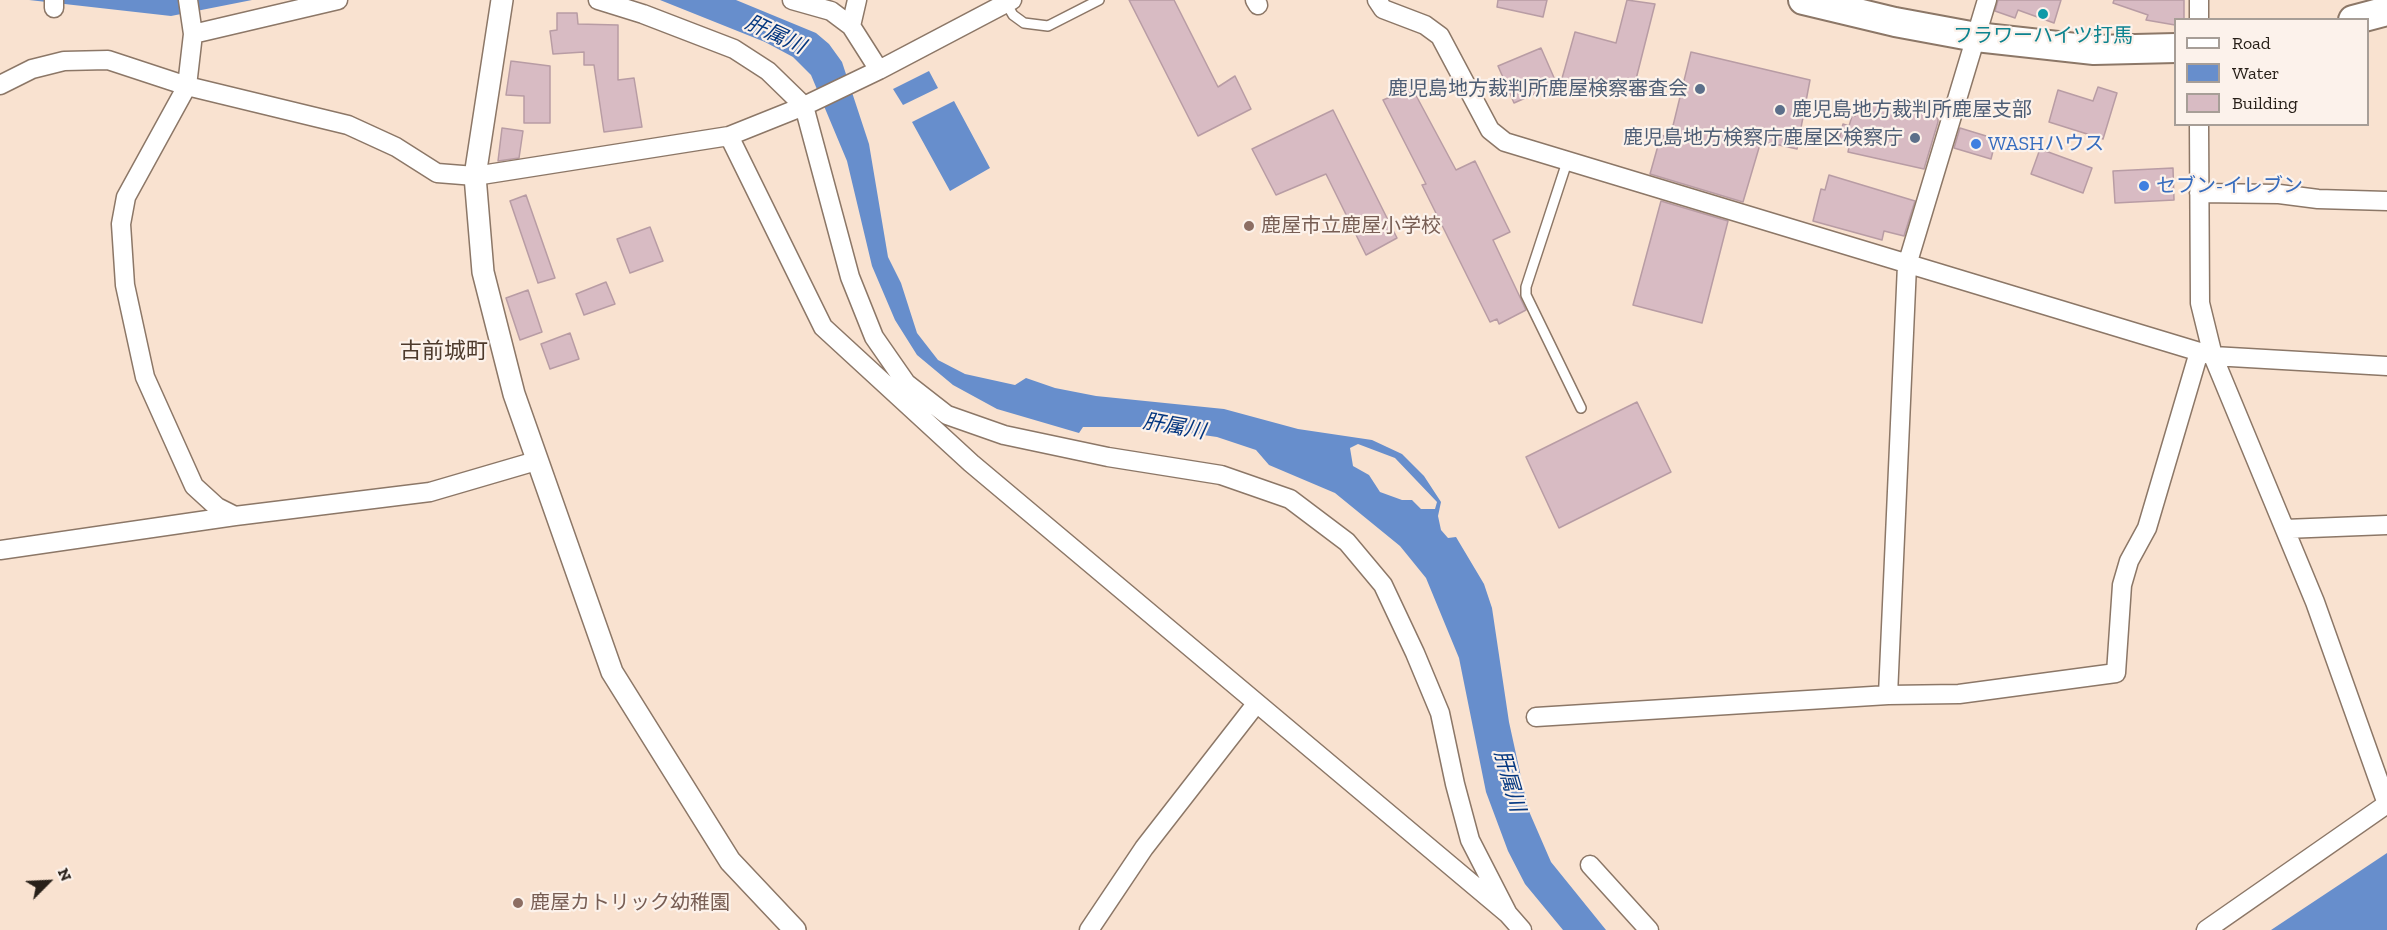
<!DOCTYPE html>
<html>
<head>
<meta charset="utf-8">
<style>
  body { margin:0 }
  #map { position:relative; width:2387px; height:930px; overflow:hidden; background:#f9e2d0; font-family:"Zilla Slab",serif }
  canvas { display:block }
  .legend { position:absolute; left:2174px; top:18px; width:195px; height:108px; box-sizing:border-box; background:#fcf2eb; border:2px solid #a79e97; margin:0; padding:8px 10px; list-style:none; font-size:18px; color:#282019 }
  .legend li { display:flex; align-items:center; gap:12px; height:30px }
  .legend b { width:30px; border:2px solid #a79e97 }
  .north { position:absolute; left:18px; top:852px; width:60px; height:60px; -webkit-text-stroke:4px #fcf2eb; paint-order:stroke; rotate:66deg; font-size:16px; font-weight:700; line-height:24px; text-align:center; color:#282019 }
  .north::after { content:''; display:block; margin:auto; width:21px; height:27px; background:#282019; clip-path:polygon(50% 0,100% 100%,50% 72%,0 100%) }
</style>
</head>
<body>
<div id="map">
<canvas width="2387" height="930"></canvas>
<ul class="legend">
<li><b style="height:8px;background:#fff"></b>Road</li>
<li><b style="height:16px;background:#678ecc"></b>Water</li>
<li><b style="height:16px;background:#d8bbc3"></b>Building</li>
</ul>
<div class="north">N</div>
</div>
<script>
const ctx = document.querySelector('canvas').getContext('2d');
ctx.lineJoin = 'round';
function paint(path, color) {
  ctx.fillStyle = color;
  ctx.fill(path, 'evenodd');
}
function toPath(rows) {
  const path = new Path2D();
  for (const r of rows) {
    path.moveTo(r[0], r[1]);
    for (let i = 2; i < r.length; i += 2) path.lineTo(r[i], r[i + 1]);
  }
  return path;
}
function trace(path, color, width, dash) {
  ctx.strokeStyle = color;
  ctx.lineWidth = width;
  ctx.lineCap = dash ? 'butt' : 'round';
  ctx.setLineDash(dash || []);
  ctx.stroke(path);
}
function drawText(font, color, halo, rows, align = 'center') {
  ctx.font = font + ' "Zilla Slab","Noto Sans JP",serif';
  ctx.lineWidth = 4.5;
  ctx.setLineDash([]);
  ctx.textBaseline = 'middle';
  ctx.strokeStyle = halo;
  ctx.fillStyle = color;
  for (const [text, x, y, turn = 0] of rows) {
    ctx.save();
    ctx.translate(x, y);
    ctx.rotate((+turn || 0) * Math.PI / 180);
    ctx.textAlign = isNaN(turn) ? turn : align;
    if (halo) ctx.strokeText(text, 0, 0);
    ctx.fillText(text, 0, 0);
    ctx.restore();
  }
}
paint(toPath([
  [29,0,252,0,171,16],
  [660,0,736,0,816,33,829,44,842,62,869,144,888,257,901,283,917,333,938,360,965,374,1015,385,1026,378,1055,388,1096,396,1224,409,1298,429,1372,440,1402,454,1424,476,1441,502,1438,516,1441,530,1448,538,1456,537,1484,584,1492,608,1509,722,1528,809,1551,862,1606,930,1563,930,1525,884,1508,851,1486,792,1459,658,1426,578,1400,546,1335,493,1269,465,1256,450,1217,437,1148,427,1083,427,1079,433,997,409,953,385,917,355,895,320,872,266,847,161,811,75,793,57,765,42],
  [1358,444,1395,458,1437,502,1435,509,1421,509,1412,500,1402,500,1380,492,1369,475,1353,466,1350,448],
  [929,71,938,88,903,105,893,89],
  [954,101,990,168,950,191,912,122],
  [2387,853,2387,930,2271,930,2360,871]
]), '#678ecc');
const building = toPath([
  [1129,0,1174,0,1218,87,1235,76,1251,109,1198,136,1129,0],
  [1498,0,1547,0,1543,17,1497,7,1498,0],
  [1627,0,1655,4,1633,91,1583,78,1577,97,1546,89,1514,103,1498,66,1541,48,1559,89,1575,32,1616,43,1627,0],
  [1998,0,2061,0,2054,23,2018,10,2015,18,1995,11,1998,0],
  [2114,0,2184,0,2184,20,2175,20,2175,25,2146,20,2148,15,2113,3,2114,0],
  [557,13,577,13,578,24,618,25,618,80,634,78,642,127,604,132,594,65,584,65,584,52,553,54,550,31,557,30,557,13],
  [1691,52,1810,80,1797,149,1761,141,1743,202,1650,174,1661,135,1670,138,1691,52],
  [511,61,550,66,550,123,524,123,524,96,506,95,511,61],
  [2098,87,2117,93,2103,139,2049,122,2058,90,2093,101,2098,87],
  [1412,88,1456,170,1475,161,1510,232,1493,240,1526,310,1499,324,1497,319,1490,322,1422,185,1426,184,1383,100,1412,88],
  [1859,100,1909,111,1911,102,1930,107,1928,115,1938,118,1938,122,1924,169,1848,152,1850,142,1839,140,1843,124,1849,126,1852,116,1855,116,1859,100],
  [1333,110,1397,238,1366,255,1326,174,1276,195,1252,149,1333,110],
  [502,128,523,131,519,158,498,161,502,128],
  [1960,128,1996,139,1991,159,1954,148,1960,128],
  [2040,149,2092,168,2083,193,2031,174,2040,149],
  [2173,168,2174,200,2115,203,2113,171,2173,168],
  [1829,175,1915,201,1904,236,1884,231,1882,240,1813,221,1821,189,1825,190,1829,175],
  [526,195,555,278,538,283,510,201,526,195],
  [1661,201,1728,221,1702,323,1633,305,1661,201],
  [650,227,663,261,630,273,617,239,650,227],
  [606,282,615,304,584,315,576,294,606,282],
  [528,290,542,332,520,340,506,298,528,290],
  [570,333,579,359,550,369,541,344,570,333],
  [1637,402,1671,472,1559,528,1526,457,1637,402]
]);
paint(building, '#d8bbc3');
trace(building, '#b89ca4', 1.5);
const service = toPath([
  [1006,3,1013,15,1024,23,1048,26,1099,0],
  [1567,162,1526,287,1526,295,1581,408]
]);
const minor = toPath([
  [188,0,193,34,187,86,126,197,121,224,125,285,145,377,194,486,217,507,235,516],
  [598,0,643,14,734,49,768,71,804,106,850,277,874,337,906,383,947,415,1004,435,1108,457,1221,475,1290,499,1347,542,1383,585,1415,653,1440,713,1455,784,1470,840,1508,914],
  [792,0,831,11,851,26,879,70],
  [1255,0,1258,5],
  [1377,0,1383,9,1425,25,1440,36,1490,130,1505,142,2213,356,2387,366],
  [54,8,54,0],
  [2199,20,2199,0],
  [851,26,857,0],
  [193,34,338,0],
  [0,85,32,69,64,61,108,60,187,86,348,125,396,147,437,173,475,176,729,136,804,106,879,70,1012,0],
  [2199,124,2200,303,2213,356,2315,602,2387,804],
  [729,136,823,327,971,463,1508,914,1522,930],
  [2199,193,2279,194,2318,199,2387,201],
  [2285,529,2387,525],
  [0,550,235,516,430,492,536,461],
  [1888,695,1907,265,1987,0],
  [1536,717,1888,695,1959,694,2116,673,2122,585,2129,561,2147,528,2199,352],
  [1590,865,1649,930],
  [1089,930,1144,848,1256,704],
  [2206,930,2387,804]
]);
const tertiary = toPath([
  [502,0,475,176,483,272,514,394,612,672,730,861,795,930]
]);
const trunk = toPath([
  [1803,0,1895,22,1976,37,2094,50,2176,48],
  [2353,20,2387,11]
]);
trace(service, '#8c7767', 12);
trace(minor, '#8c7767', 21);
trace(tertiary, '#8c7767', 24);
trace(trunk, '#8c7767', 32);
trace(service, '#fff', 9);
trace(minor, '#fff', 18);
trace(tertiary, '#fff', 21);
trace(trunk, '#fff', 28);
for (const [x, y, r, color] of [
  [2043,14,6,"#0f9aa8"],
  [1700,89,6,"#5c6f8a"],
  [1780,110,6,"#5c6f8a"],
  [1915,138,6,"#5c6f8a"],
  [1976,144,6,"#3f7fe0"],
  [2144,186,6,"#3f7fe0"],
  [1249,226,6,"#8d6e63"],
  [518,903,6,"#8d6e63"]
]) {
  const dot = new Path2D();
  dot.arc(x, y, r, 0, 2 * Math.PI);
  ctx.fillStyle = color;
  ctx.fill(dot);
  trace(dot, '#fcf2eb', 2);
}
drawText('20px', '#0d838f', '#fcf2eb', [
  ["フラワーハイツ打馬",2043,36]
]);
drawText('20px', '#4e5e75', '#fcf2eb', [
  ["鹿児島地方裁判所鹿屋検察審査会",1688,89],
  ["鹿児島地方裁判所鹿屋支部",1792,110,"left"],
  ["鹿児島地方検察庁鹿屋区検察庁",1903,138]
], 'right');
drawText('20px', '#366cbe', '#fcf2eb', [
  ["WASHハウス",1988,144],
  ["セブン-イレブン",2156,186]
], 'left');
drawText('20px', '#785e54', '#fcf2eb', [
  ["鹿屋市立鹿屋小学校",1261,226],
  ["鹿屋カトリック幼稚園",530,903]
], 'left');
drawText('italic 21px', '#043780', '#fcf2eb', [
  ["肝属川",775,35,25],
  ["肝属川",1174,427,10],
  ["肝属川",1509,781,74]
]);
drawText('22px', '#4d3a2c', '#fcf2eb', [
  ["古前城町",444,352]
]);
</script>
</body>
</html>
